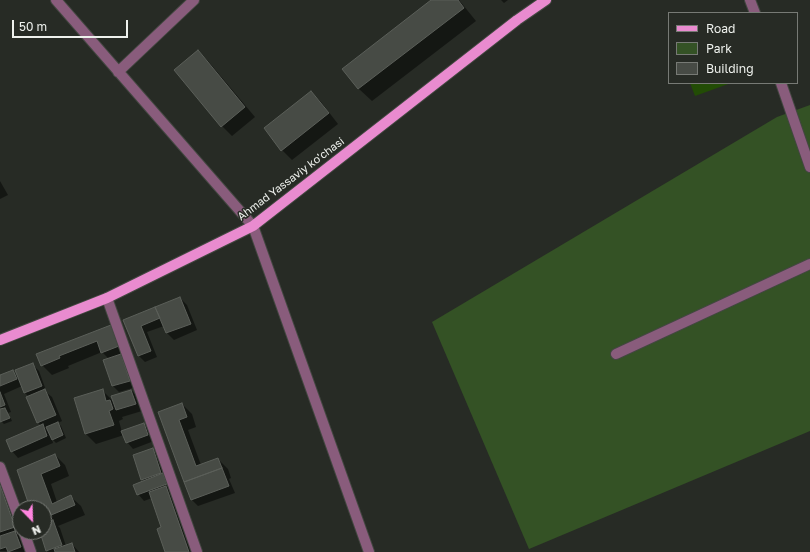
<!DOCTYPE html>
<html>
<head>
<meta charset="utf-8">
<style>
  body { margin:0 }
  #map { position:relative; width:810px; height:552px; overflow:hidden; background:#272b25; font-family:"Golos Text",sans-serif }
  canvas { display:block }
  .legend { position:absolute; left:668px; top:12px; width:130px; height:72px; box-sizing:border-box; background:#272b25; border:1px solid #777a75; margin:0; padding:5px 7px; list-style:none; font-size:12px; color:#eef1ed }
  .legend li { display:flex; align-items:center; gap:8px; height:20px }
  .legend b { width:20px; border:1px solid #777a75 }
  .north { position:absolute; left:12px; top:500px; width:40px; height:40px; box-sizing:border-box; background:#272b25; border:1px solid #777a75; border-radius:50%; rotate:157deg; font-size:11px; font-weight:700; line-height:16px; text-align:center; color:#eef1ed }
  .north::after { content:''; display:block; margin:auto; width:14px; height:18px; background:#ff85df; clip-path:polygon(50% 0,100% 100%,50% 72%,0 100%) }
  .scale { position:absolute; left:12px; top:20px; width:116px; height:18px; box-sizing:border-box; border:2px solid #eef1ed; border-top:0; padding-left:5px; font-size:12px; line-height:14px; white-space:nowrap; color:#eef1ed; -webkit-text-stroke:3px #272b25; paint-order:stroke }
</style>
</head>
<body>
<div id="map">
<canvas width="810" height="552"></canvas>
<ul class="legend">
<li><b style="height:5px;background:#e98bcf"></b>Road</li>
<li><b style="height:11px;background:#345225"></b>Park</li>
<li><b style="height:11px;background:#474b45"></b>Building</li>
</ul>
<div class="north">N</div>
<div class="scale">50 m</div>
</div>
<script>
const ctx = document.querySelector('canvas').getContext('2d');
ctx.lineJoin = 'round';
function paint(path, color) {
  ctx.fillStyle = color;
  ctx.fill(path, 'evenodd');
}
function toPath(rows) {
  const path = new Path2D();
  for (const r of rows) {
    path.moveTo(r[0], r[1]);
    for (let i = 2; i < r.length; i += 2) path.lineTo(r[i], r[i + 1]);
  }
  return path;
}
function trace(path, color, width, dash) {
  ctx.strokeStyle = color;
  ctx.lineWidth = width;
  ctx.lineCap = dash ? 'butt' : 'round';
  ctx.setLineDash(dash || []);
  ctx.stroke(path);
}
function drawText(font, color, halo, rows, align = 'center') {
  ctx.font = font + ' "Golos Text",sans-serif';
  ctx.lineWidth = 3;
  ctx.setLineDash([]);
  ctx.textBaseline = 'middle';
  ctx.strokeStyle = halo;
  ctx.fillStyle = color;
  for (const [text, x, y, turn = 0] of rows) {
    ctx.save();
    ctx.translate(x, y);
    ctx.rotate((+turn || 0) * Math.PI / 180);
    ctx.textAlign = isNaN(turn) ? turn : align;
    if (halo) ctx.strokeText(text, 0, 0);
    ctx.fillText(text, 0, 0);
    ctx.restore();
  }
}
paint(toPath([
  [810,105,810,431,529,549,432,322,777,117]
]), '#345225');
paint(toPath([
  [690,83,731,83,695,96]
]), '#224c05');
paint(toPath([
  [433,0,459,0,476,21,372,101,359,89,344,69],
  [501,0,508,0,504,3],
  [198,51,208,61,255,117,232,136,222,126],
  [311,92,321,102,338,124,292,160,282,150,265,129],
  [0,181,8,195,0,199],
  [180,298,187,305,197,330,174,340,167,333,164,326,147,332,157,357,145,362,139,356,125,321],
  [111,326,121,336,136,387,119,392,113,386,109,359,102,352,68,366,69,368,52,375,42,365],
  [32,364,39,371,47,393,52,397,62,421,58,423,61,426,66,438,56,443,52,439,53,443,18,458,12,451,41,426,38,422,29,397,25,393,22,386,4,394,11,412,8,413,12,421,4,424,1,421,0,418,0,376,12,371,18,377],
  [102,390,114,402,131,390,138,397,142,411,122,417,123,419,119,421,122,432,144,424,150,431,154,441,133,449,127,442,124,435,96,444,86,434],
  [182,404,192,414,196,427,188,430,201,465,218,459,228,469,231,478,229,479,235,493,198,506,192,500,159,412],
  [152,449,159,456,173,490,170,491,175,497,195,552,166,552,162,528,152,498,144,501,138,494,144,481,142,479],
  [55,455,65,465,69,476,51,484,57,502,71,497,81,506,85,515,58,526,60,528,66,546,72,544,79,552,49,552,47,551,41,532,44,532,44,508,31,508,18,470],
  [0,477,21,533,18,535,22,539,26,552,0,551]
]), '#0007');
const building = toPath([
  [431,0,458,0,464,8,358,89,342,69,431,0],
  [198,50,245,107,221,127,174,70,198,50],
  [311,91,329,113,281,151,264,128,311,91],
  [180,297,191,324,166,333,155,307,180,297],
  [155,307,160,318,141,326,151,351,138,356,123,320,155,307],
  [111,325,119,346,101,353,97,341,59,356,60,358,41,366,36,354,111,325],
  [121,354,130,381,112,386,103,360,121,354],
  [33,363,42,386,24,393,15,370,33,363],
  [13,370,17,379,0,386,0,375,13,370],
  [45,389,56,415,37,423,26,397,45,389],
  [103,389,106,401,110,400,113,409,109,411,114,425,85,434,74,398,103,389],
  [131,390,136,404,116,410,111,396,131,390],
  [0,392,5,405,0,407,0,392],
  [182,403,187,417,179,420,196,466,218,458,222,468,184,482,158,412,182,403],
  [5,408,10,418,0,422,0,409,5,408],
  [58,422,63,435,52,440,46,427,58,422],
  [144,423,148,435,126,443,121,431,144,423],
  [43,424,47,436,11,452,6,440,43,424],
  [153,448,161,473,141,480,133,455,153,448],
  [55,454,60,466,41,474,52,504,71,495,75,505,44,518,44,508,30,508,17,470,55,454],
  [222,468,229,486,191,500,184,482,222,468],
  [163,473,167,484,137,495,133,485,163,473],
  [0,485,15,527,0,532,0,485],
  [166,486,189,552,165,552,157,529,161,527,149,492,166,486],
  [53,520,62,545,46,551,40,532,44,532,44,523,53,520],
  [15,531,21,547,8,552,6,547,0,549,0,536,15,531],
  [72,543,75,552,55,552,54,549,72,543]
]);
paint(building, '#474b45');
trace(building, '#5b5f59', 1);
const minor = toPath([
  [56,0,253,226,369,552],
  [750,0,755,13],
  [118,72,194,0],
  [781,83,810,167],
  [107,298,197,552],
  [616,354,810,264],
  [0,467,20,521],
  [24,532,31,552]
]);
const major = toPath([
  [0,340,107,298,253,226,517,20,546,0]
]);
trace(minor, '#434741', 12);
trace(major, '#434741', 12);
trace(minor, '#895c7c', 10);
trace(major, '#e98bcf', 10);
drawText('11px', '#eef1ed', '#272b25', [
  ["Ahmad Yassaviy ko'chasi",291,179,-37]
]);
</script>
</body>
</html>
